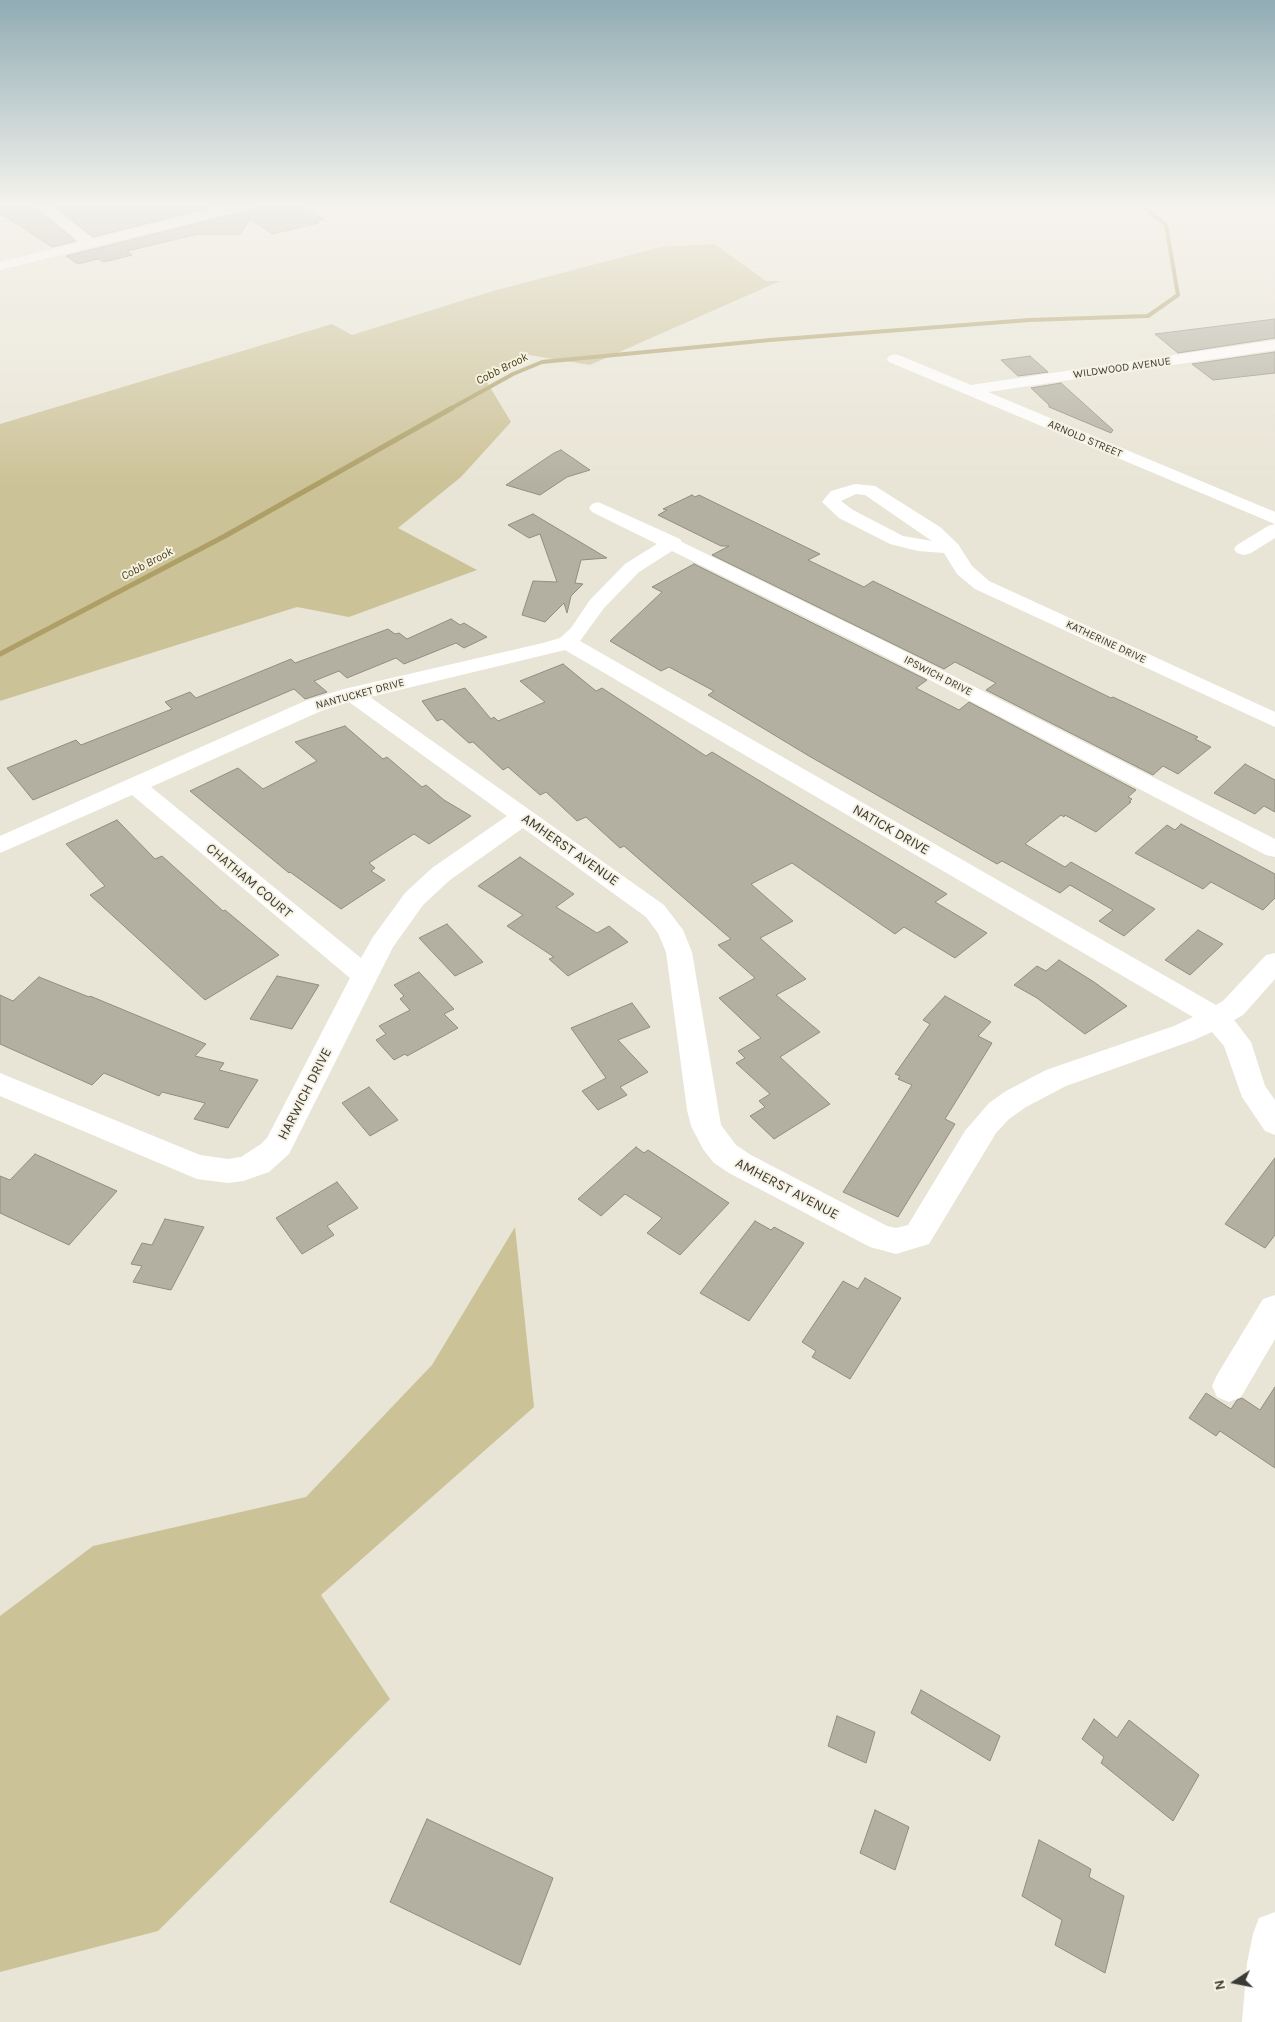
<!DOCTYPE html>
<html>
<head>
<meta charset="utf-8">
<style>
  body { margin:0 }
  #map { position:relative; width:1275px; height:2022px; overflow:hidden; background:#e9e5d6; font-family:Karla,sans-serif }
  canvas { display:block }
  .north { position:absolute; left:1210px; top:1957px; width:50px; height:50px; -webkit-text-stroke:4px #f6f2e3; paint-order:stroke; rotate:259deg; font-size:14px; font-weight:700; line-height:20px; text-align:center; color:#3b3a34 }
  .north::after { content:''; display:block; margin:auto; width:18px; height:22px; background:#3b3a34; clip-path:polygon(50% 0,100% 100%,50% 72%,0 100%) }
</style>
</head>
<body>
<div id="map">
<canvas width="1275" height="2022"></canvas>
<div class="north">N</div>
</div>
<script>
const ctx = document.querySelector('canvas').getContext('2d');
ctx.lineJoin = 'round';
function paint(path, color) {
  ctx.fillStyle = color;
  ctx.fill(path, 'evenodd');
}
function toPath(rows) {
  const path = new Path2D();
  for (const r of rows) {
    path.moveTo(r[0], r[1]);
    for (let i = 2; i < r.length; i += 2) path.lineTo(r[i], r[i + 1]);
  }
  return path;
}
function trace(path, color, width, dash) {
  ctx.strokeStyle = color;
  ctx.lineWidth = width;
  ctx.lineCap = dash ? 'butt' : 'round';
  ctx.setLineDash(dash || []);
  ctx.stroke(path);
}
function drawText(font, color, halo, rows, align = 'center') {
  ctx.font = font + ' Karla,sans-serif';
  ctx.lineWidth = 4;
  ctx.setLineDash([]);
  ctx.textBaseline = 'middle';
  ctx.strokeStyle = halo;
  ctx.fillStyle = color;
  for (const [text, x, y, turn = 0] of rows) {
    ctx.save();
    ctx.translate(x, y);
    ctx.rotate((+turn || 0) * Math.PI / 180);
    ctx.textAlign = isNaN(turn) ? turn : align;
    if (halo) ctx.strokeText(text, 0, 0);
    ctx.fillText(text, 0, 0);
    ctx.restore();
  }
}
paint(toPath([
  [714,244,766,281,780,281,590,365,523,354,484,377,511,422,461,477,398,528,477,570,349,617,297,607,0,701,0,424,332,324,352,335,493,291,661,247],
  [515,1227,534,1407,321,1595,390,1699,158,1931,0,1972,0,1616,93,1546,306,1497,432,1365]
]), '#ccc297');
trace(toPath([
  [450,409,513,374,542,362,770,340,1029,320,1148,316,1178,295,1166,225,1140,204]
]), '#ad9f66', 4);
trace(toPath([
  [0,654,225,536,452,408]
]), '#ad9f66', 5);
const building = toPath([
  [0,204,32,204,76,241,52,247,0,213,0,204],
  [51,204,224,204,93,237,51,204],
  [257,204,299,204,324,219,315,221,319,223,272,234,250,219,240,234,198,234,127,251,132,255,104,262,98,259,78,264,66,256,254,209,257,204],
  [1275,319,1275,338,1178,353,1155,334,1275,319],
  [1275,352,1275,373,1213,380,1192,364,1275,352],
  [1030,356,1048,372,1018,376,1001,360,1030,356],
  [1061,383,1113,430,1111,433,1049,407,1049,405,1031,388,1061,383],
  [561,450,590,470,567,477,540,495,506,485,554,453,561,450],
  [692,495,695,497,699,495,820,554,808,560,864,587,873,581,1111,698,1113,697,1198,737,1195,739,1211,747,1178,774,1163,766,1153,775,986,690,996,683,955,662,944,669,712,555,729,546,721,546,658,515,667,510,663,509,692,495],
  [533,514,607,558,581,560,575,583,583,584,571,596,567,613,564,603,545,622,522,615,533,581,557,582,540,534,529,538,508,525,533,514],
  [694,564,927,680,916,688,959,710,969,702,1136,790,1128,797,1132,799,1129,802,1131,802,1096,832,1065,815,1064,817,1061,815,1025,844,1065,867,1071,862,1155,909,1124,936,1099,921,1113,910,1070,885,1060,893,1002,861,997,864,809,756,708,695,714,691,669,667,661,671,610,641,662,592,652,587,694,564],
  [451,619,460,625,464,623,487,637,464,648,456,643,404,664,396,658,347,678,339,671,314,681,327,692,305,699,294,689,33,800,7,768,76,740,81,745,172,709,165,702,190,692,196,698,291,659,295,663,388,629,395,634,399,633,407,639,451,619],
  [563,664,596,691,602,688,706,756,712,752,947,894,935,902,987,933,955,958,904,927,895,934,792,863,751,884,793,921,760,938,806,979,776,995,820,1032,780,1057,830,1104,774,1139,750,1116,765,1107,759,1101,770,1094,736,1063,745,1058,738,1051,761,1038,719,998,755,978,718,945,731,939,624,846,620,848,586,817,577,821,546,792,540,795,508,767,503,770,473,742,469,743,442,719,437,721,422,701,465,688,491,719,494,717,498,721,545,702,520,681,563,664],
  [345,726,383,759,387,757,422,787,426,785,444,800,471,816,429,844,414,834,369,863,375,868,371,871,385,880,341,909,290,872,289,873,190,791,238,768,263,789,317,761,295,742,345,726],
  [1245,764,1275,780,1275,812,1264,806,1255,814,1214,793,1245,764],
  [117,820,155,859,162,856,223,911,225,910,279,955,205,1000,90,895,105,886,66,844,117,820],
  [1181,824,1275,874,1275,898,1263,910,1211,882,1203,889,1135,853,1167,825,1175,830,1181,824],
  [520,857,574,894,556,907,597,933,609,926,628,942,568,976,549,959,554,957,507,926,523,915,478,886,520,857],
  [447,924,483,962,455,976,419,938,447,924],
  [1198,930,1223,944,1190,975,1165,960,1198,930],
  [1059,960,1094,982,1127,1006,1085,1034,1037,998,1014,985,1037,966,1046,971,1059,960],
  [419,972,454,1009,444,1014,458,1028,407,1056,405,1054,394,1060,376,1040,386,1034,379,1026,410,1010,400,999,404,996,394,985,419,972],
  [277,976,319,985,292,1029,250,1019,277,976],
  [39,977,89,997,90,996,206,1044,195,1056,224,1063,219,1070,258,1080,228,1128,194,1119,205,1103,162,1092,159,1096,104,1073,92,1085,0,1044,0,995,13,1001,39,977],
  [945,996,991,1022,978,1036,992,1043,945,1119,955,1124,898,1217,843,1192,912,1085,898,1079,900,1076,895,1074,930,1024,923,1020,945,996],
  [632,1003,650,1027,618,1040,648,1072,620,1087,627,1095,598,1110,582,1091,606,1078,571,1028,632,1003],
  [369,1087,398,1120,370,1136,342,1103,369,1087],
  [636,1147,644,1153,648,1150,729,1203,680,1255,647,1233,662,1218,625,1194,601,1216,578,1199,636,1147],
  [35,1154,117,1191,69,1245,0,1213,0,1176,10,1180,35,1154],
  [1275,1158,1275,1235,1265,1248,1225,1224,1275,1158],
  [337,1182,358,1208,327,1226,334,1235,302,1254,276,1218,337,1182],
  [165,1219,204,1227,171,1290,133,1282,142,1266,131,1264,142,1243,152,1245,165,1219],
  [755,1221,771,1230,774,1227,804,1243,749,1321,700,1293,755,1221],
  [865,1278,901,1298,850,1379,812,1357,816,1351,802,1342,843,1281,858,1289,865,1278],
  [1275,1387,1275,1468,1220,1431,1216,1436,1189,1418,1206,1393,1231,1409,1237,1400,1242,1398,1260,1410,1275,1387],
  [921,1690,1000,1736,990,1761,911,1713,921,1690],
  [837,1716,875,1732,866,1763,828,1746,837,1716],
  [1094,1719,1117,1738,1129,1720,1199,1775,1173,1821,1101,1763,1104,1757,1082,1739,1094,1719],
  [875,1810,909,1827,895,1870,860,1853,875,1810],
  [427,1819,553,1878,520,1965,390,1902,427,1819],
  [1039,1840,1091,1869,1089,1877,1124,1896,1105,1973,1055,1945,1062,1920,1022,1896,1039,1840]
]);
paint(building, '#b3b0a1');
trace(building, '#918d7f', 1);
paint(toPath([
  [34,204,48,204,93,239,233,204,255,204,254,207,0,270,0,262,80,242,34,204],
  [1275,340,1275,350,988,392,1275,512,1275,538,1251,553,1244,555,1237,553,1234,549,1237,545,1268,526,1275,524,889,362,887,359,889,356,895,354,901,356,971,385,1275,340],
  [855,484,875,486,940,527,958,544,972,566,989,581,1275,712,1275,727,975,589,957,574,944,553,918,551,890,544,839,518,822,502,831,491,855,484],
  [856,494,865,495,932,541,903,536,853,510,841,501,856,494],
  [598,502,680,539,682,542,894,646,1275,839,1275,857,1266,855,880,654,672,551,639,572,604,608,580,641,1216,1005,1223,1001,1266,955,1275,953,1275,979,1243,1015,1234,1020,1251,1042,1265,1086,1275,1100,1275,1135,1265,1131,1242,1097,1224,1046,1212,1032,1194,1040,1066,1086,1026,1107,1009,1119,996,1133,929,1244,896,1254,870,1247,729,1173,714,1163,703,1149,691,1126,687,1110,666,952,658,933,646,917,523,828,450,880,423,905,393,947,289,1154,269,1172,243,1181,228,1183,197,1179,0,1096,0,1073,200,1155,228,1159,241,1157,261,1144,267,1138,350,978,132,795,0,853,0,836,305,701,344,689,543,643,560,638,571,628,590,600,625,564,657,544,592,512,589,508,592,504,598,502],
  [565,650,1193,1017,1174,1026,1046,1070,1006,1091,989,1103,965,1131,908,1225,896,1228,887,1226,751,1155,736,1145,721,1125,692,952,683,930,664,905,370,697,565,650],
  [349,702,507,816,432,868,405,893,373,937,361,958,151,787,321,711,349,702],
  [1275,1295,1275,1339,1241,1397,1229,1402,1217,1397,1212,1386,1217,1375,1263,1299,1275,1295]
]), '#fff');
paint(toPath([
  [1275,1912,1275,2022,1242,2022,1247,1963,1253,1934,1259,1918,1275,1912]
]), '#fff');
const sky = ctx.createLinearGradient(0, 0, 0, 487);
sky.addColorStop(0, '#90acb4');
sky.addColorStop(0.42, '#f5f3ed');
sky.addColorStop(1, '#f5f3ed00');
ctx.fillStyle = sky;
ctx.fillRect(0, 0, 1275, 487);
drawText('11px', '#3b3a34', '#f6f2e3', [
  ["WILDWOOD AVENUE",1122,368,-8],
  ["ARNOLD STREET",1085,439,23],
  ["KATHERINE DRIVE",1106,642,25],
  ["IPSWICH DRIVE",938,676,27],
  ["NANTUCKET DRIVE",360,694,-15]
]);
drawText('italic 12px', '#4c4114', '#f6f2e3', [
  ["Cobb Brook",502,369,-27],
  ["Cobb Brook",147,564,-28]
]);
drawText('14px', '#3b3a34', '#f6f2e3', [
  ["NATICK DRIVE",891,830,30],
  ["AMHERST AVENUE",570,850,35],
  ["CHATHAM COURT",249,881,40],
  ["HARWICH DRIVE",305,1094,-63],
  ["AMHERST AVENUE",787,1189,28]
]);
</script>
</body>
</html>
